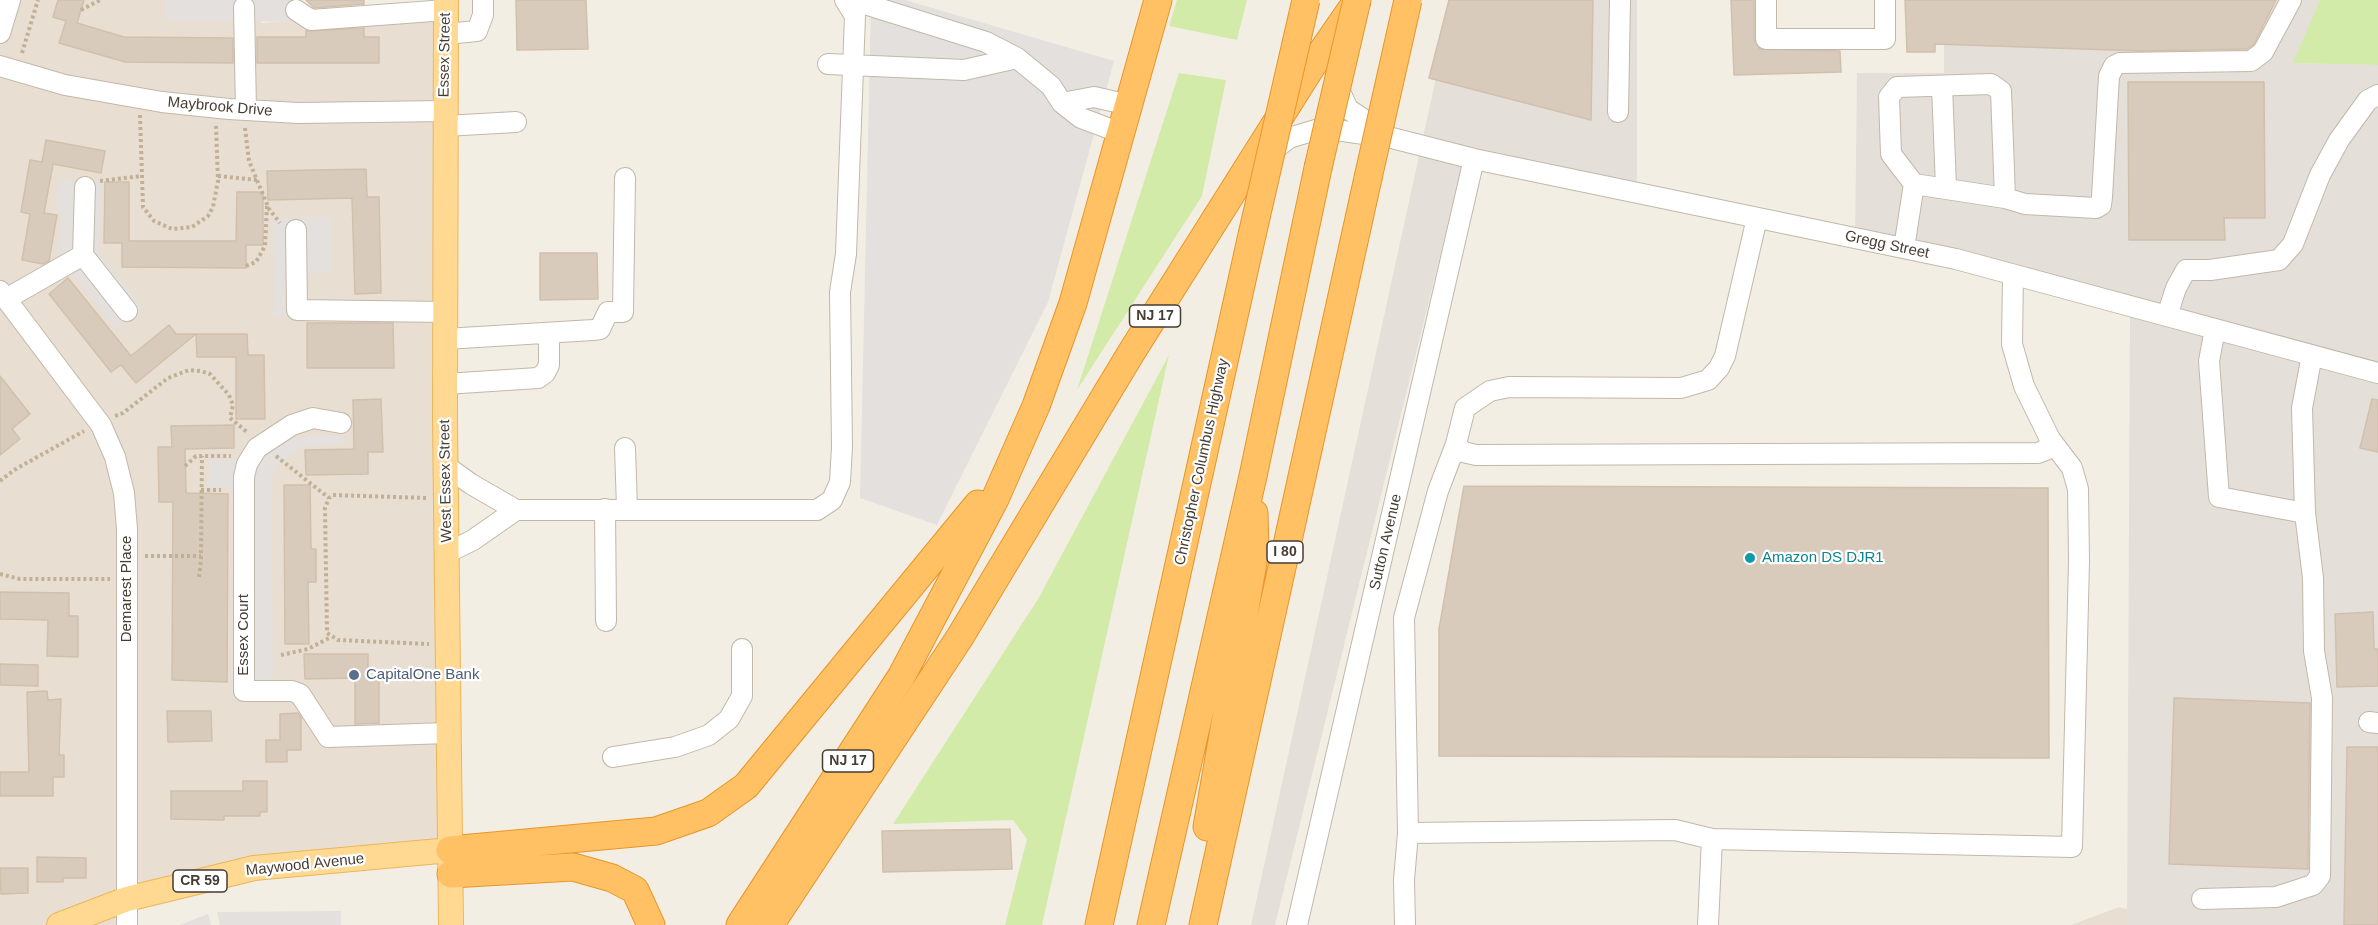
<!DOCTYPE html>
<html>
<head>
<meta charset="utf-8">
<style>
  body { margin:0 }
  canvas { display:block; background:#f3eee4 }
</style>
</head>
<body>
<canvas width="2378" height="925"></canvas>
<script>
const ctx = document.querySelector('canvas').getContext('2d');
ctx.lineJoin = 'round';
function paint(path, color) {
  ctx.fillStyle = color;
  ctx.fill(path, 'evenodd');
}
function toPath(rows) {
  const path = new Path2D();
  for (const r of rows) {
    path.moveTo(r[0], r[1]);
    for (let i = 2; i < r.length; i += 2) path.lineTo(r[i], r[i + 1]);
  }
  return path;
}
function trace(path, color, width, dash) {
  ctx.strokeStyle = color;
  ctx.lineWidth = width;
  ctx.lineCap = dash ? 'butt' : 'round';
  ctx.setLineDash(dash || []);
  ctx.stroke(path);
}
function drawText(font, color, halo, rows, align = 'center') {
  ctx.font = font + ' Helvetica,sans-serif';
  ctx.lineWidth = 4.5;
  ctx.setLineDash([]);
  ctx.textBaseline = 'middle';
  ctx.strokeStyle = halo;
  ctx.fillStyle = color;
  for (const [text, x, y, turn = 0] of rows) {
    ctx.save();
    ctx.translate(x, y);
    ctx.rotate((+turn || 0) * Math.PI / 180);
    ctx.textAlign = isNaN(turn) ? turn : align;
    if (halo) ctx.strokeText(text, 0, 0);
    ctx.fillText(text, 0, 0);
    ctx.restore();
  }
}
paint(toPath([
  [0,0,261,0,261,23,446,10,450,850,127,899,127,925,0,925],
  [2119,907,2127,909,2127,925,2071,925]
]), '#e8dfd2');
paint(toPath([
  [1453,0,1637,0,1637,188,1467,147,1275,925,1251,925],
  [1944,0,2320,0,2294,63,2378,65,2378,925,2127,925,2130,315,1855,241,1857,73,1944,73]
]), '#e5dfd9');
paint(toPath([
  [1177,0,1247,0,1237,40,1169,26],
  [2320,0,2378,0,2378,65,2293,63],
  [1179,73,1226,80,1202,196,1077,390],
  [1169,355,1042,925,1005,925,1027,839,1013,820,893,824,1038,599]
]), '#d2eba9');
paint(toPath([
  [166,0,294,0,294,22,166,20],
  [871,0,905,0,1114,61,1048,302,937,525,860,498],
  [59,180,103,183,98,251,143,308,116,329,57,254,62,217,56,209],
  [331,217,331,273,290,274,290,316,274,316,273,218],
  [344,434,345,443,302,446,277,465,271,479,273,682,254,682,250,487,209,488,209,459,263,459,284,439],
  [341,911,341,925,220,925,217,912],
  [208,914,211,925,179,925]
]), '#e4e0dd');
const building = toPath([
  [58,0,84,0,77,23,124,37,233,38,233,63,125,62,59,43,66,21,53,17,58,0],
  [306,0,364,0,364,4,314,8,306,0],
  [516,0,586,0,588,49,517,50,516,0],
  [1449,0,1593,0,1591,120,1429,78,1449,0],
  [1731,0,1754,0,1754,39,1760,49,1840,51,1841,72,1734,75,1731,0],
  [1905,0,2276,0,2254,44,2247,49,2142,51,1935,44,1935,52,1907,52,1905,0],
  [364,28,364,37,379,37,379,63,257,63,257,37,306,37,306,31,364,28],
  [2128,82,2264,82,2265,218,2224,218,2225,240,2129,240,2128,82],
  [46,140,105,151,101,173,53,164,44,213,57,215,49,261,43,264,22,260,30,214,21,212,30,160,42,162,46,140],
  [366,169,367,197,379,197,381,293,355,294,352,198,268,200,267,171,366,169],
  [105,182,129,182,129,241,236,241,237,192,263,192,263,245,246,245,246,268,122,267,122,243,104,243,105,182],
  [540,253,597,253,598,299,540,300,540,253],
  [68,278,131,356,169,325,176,334,247,334,248,355,264,355,265,419,236,419,236,357,197,357,196,334,136,383,121,365,111,372,49,294,68,278],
  [307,323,393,323,394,368,307,368,307,323],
  [0,376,30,414,12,429,20,439,0,455,0,376],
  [381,399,383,452,368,452,368,474,306,475,305,450,354,449,353,400,381,399],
  [2372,399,2378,400,2378,452,2360,448,2372,399],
  [234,425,234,448,185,449,186,493,228,494,227,682,172,680,173,502,159,502,158,447,172,447,171,426,234,425],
  [284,485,310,485,311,549,316,549,316,582,308,582,309,644,285,644,284,485],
  [1464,486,2048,488,2049,758,1439,756,1439,629,1464,486],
  [0,592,69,593,69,616,78,616,78,657,47,656,48,620,0,619,0,592],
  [2373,612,2374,649,2378,649,2378,686,2337,687,2335,614,2373,612],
  [304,654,368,654,368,678,379,677,379,723,355,724,355,678,305,679,304,654],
  [0,664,38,665,38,686,0,685,0,664],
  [47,691,48,700,61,699,59,755,64,755,64,777,53,777,53,796,0,796,0,772,29,772,27,692,47,691],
  [2174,698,2310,703,2308,869,2169,864,2174,698],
  [167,711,211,711,212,741,168,742,167,711],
  [298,713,301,717,301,750,287,750,287,762,266,762,266,740,280,740,280,714,298,713],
  [2347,747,2378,747,2378,925,2344,925,2347,747],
  [243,781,267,781,267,812,260,812,260,816,224,816,224,820,171,819,171,791,243,791,243,781],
  [1010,829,1012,869,883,872,882,831,1010,829],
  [37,857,86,858,86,878,63,878,63,882,37,882,37,857],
  [0,868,28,868,28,893,1,894,0,868]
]);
paint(building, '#d9cbbc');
trace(building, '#d1c0ab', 1.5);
const minor = toPath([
  [852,0,986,42,1017,58,1051,86,1062,103,1081,118,1121,133],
  [1766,0,1766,39,1885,39,1885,0],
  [244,7,246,110],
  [296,10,311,20,446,10],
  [0,33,10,0],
  [446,34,477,31,483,15,483,0],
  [828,64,964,70,1017,58],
  [0,66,65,85,162,102,229,109,298,113,444,111],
  [1336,83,1348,109,1387,135],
  [1942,86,1946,187],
  [1062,103,1094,97,1129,105],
  [1618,112,1620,0],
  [445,126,516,122],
  [1267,155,1289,138,1322,128,1392,138,1474,159,1956,259,2378,373],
  [1914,184,2005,198],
  [85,187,83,255,127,311],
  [1757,218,1725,356,1719,368,1708,380,1681,388,1509,387,1490,391,1465,408,1456,444,1463,452,1476,455,2038,453,2048,449,2050,439,2024,386,2012,344,2013,275],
  [296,230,297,310,445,312],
  [1904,248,1914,184,1891,154,1889,97,1897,87,1991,84,2001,91,2005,198,2025,204,2096,208,2101,205,2102,197,2109,76,2114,66,2120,63,2251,61,2263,52,2291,0],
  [0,291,101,425,115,457,124,493,127,529,127,925],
  [6,299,83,255],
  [2167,316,2176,288,2186,270,2210,270,2279,260,2293,244,2320,175,2339,140,2368,100,2378,95],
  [2215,329,2209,361,2219,497,2305,513,2302,408,2312,355],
  [445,339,593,330,600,329,608,312,623,312,625,178],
  [445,384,538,378,545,373,549,365,549,333],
  [341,423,313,418,292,425,257,448,247,464,244,477,244,691,292,691,300,694,328,737,448,733],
  [625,448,627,508],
  [446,466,471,484,516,510],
  [605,509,606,621],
  [447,553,473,540,516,510,817,510,832,500,840,482,842,447,840,292,846,254,855,16,845,0],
  [2369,722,2378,723],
  [613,757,675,747,709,735,729,719,742,696,742,649],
  [1408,833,1675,830,1712,839,2072,847,2079,561,2078,489,2072,468,2050,439],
  [2202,899,2276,897,2313,885,2320,876,2322,698,2314,651,2313,578,2305,513],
  [1297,925,1474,159],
  [1405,925,1404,880,1408,833,1404,618,1438,491,1456,444],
  [1708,925,1712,839]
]);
const major = toPath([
  [446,0,445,420,451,925],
  [59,925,127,899,254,868,450,850]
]);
const highway = toPath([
  [1207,827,1255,551,1254,513],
  [450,850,656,831,708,813,746,786,978,504],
  [451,874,573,867,612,878,635,890,651,925],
  [740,925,901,677,995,499,1036,406,1073,303,1158,0],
  [770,925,960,637,1131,353,1310,69,1357,1],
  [1099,925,1252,235],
  [1151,925,1253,476,1318,168],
  [1203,925,1368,178]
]);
trace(minor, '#c2b8a9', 22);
trace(major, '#ecb659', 26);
trace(highway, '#e99529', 29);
trace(toPath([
  [81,10,100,0],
  [22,53,38,0],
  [140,115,143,207,154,221,172,229,192,227,208,216,213,207,218,181,216,125],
  [245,128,249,161,269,209,280,223],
  [218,176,257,180],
  [100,181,141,176],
  [246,266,256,262,265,246,267,205],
  [115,416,123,413,168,378,189,370,201,371,210,374,229,395,233,405,230,418,247,432],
  [276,456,329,498],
  [185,466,196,456,231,456],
  [0,481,14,470,84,431],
  [201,490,221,490],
  [426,498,333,495,329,498,325,508,327,633,338,640,429,644],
  [145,556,201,556],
  [0,574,20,579,110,579],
  [199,577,201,560,202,456],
  [281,655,308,649,331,637]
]), '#c2b096', 4, [3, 3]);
trace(minor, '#fff', 20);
trace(major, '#ffd891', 24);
trace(highway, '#ffc163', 27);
const highwayBridge = toPath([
  [1318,168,1357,0],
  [1368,178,1408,0],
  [1252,235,1306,0]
]);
trace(highwayBridge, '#e99529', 29, []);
trace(highwayBridge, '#ffc163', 27);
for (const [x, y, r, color] of [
  [1750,558,6,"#0f9aa8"],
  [354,675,6,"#5c6f8a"]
]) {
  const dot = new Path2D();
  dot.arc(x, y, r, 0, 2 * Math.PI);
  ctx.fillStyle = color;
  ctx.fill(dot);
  trace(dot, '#fff', 2);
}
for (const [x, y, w] of [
  [1155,316,51],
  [1285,552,36],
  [848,761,51],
  [200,881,54]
]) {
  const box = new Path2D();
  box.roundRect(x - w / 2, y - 11, w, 22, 4.5);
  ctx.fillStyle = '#fff';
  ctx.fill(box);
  trace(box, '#463d33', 1.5);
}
drawText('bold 14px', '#463d33', null, [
  ["NJ 17",1155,316],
  ["I 80",1285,552],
  ["NJ 17",848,761],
  ["CR 59",200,881]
]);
drawText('15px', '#463d33', '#fff', [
  ["Essex Street",445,55,-89],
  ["Maybrook Drive",220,107,5],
  ["Gregg Street",1887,245,12],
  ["Christopher Columbus Highway",1202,462,-78],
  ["West Essex Street",446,481,-91],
  ["Sutton Avenue",1386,542,-77],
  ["Demarest Place",127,589,-90],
  ["Essex Court",244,635,-90],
  ["Maywood Avenue",305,865,-6]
]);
drawText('15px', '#0d838f', '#fff', [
  ["Amazon DS DJR1",1762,558]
], 'left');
drawText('15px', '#4e5e75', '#fff', [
  ["CapitalOne Bank",366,675]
], 'left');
</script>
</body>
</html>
